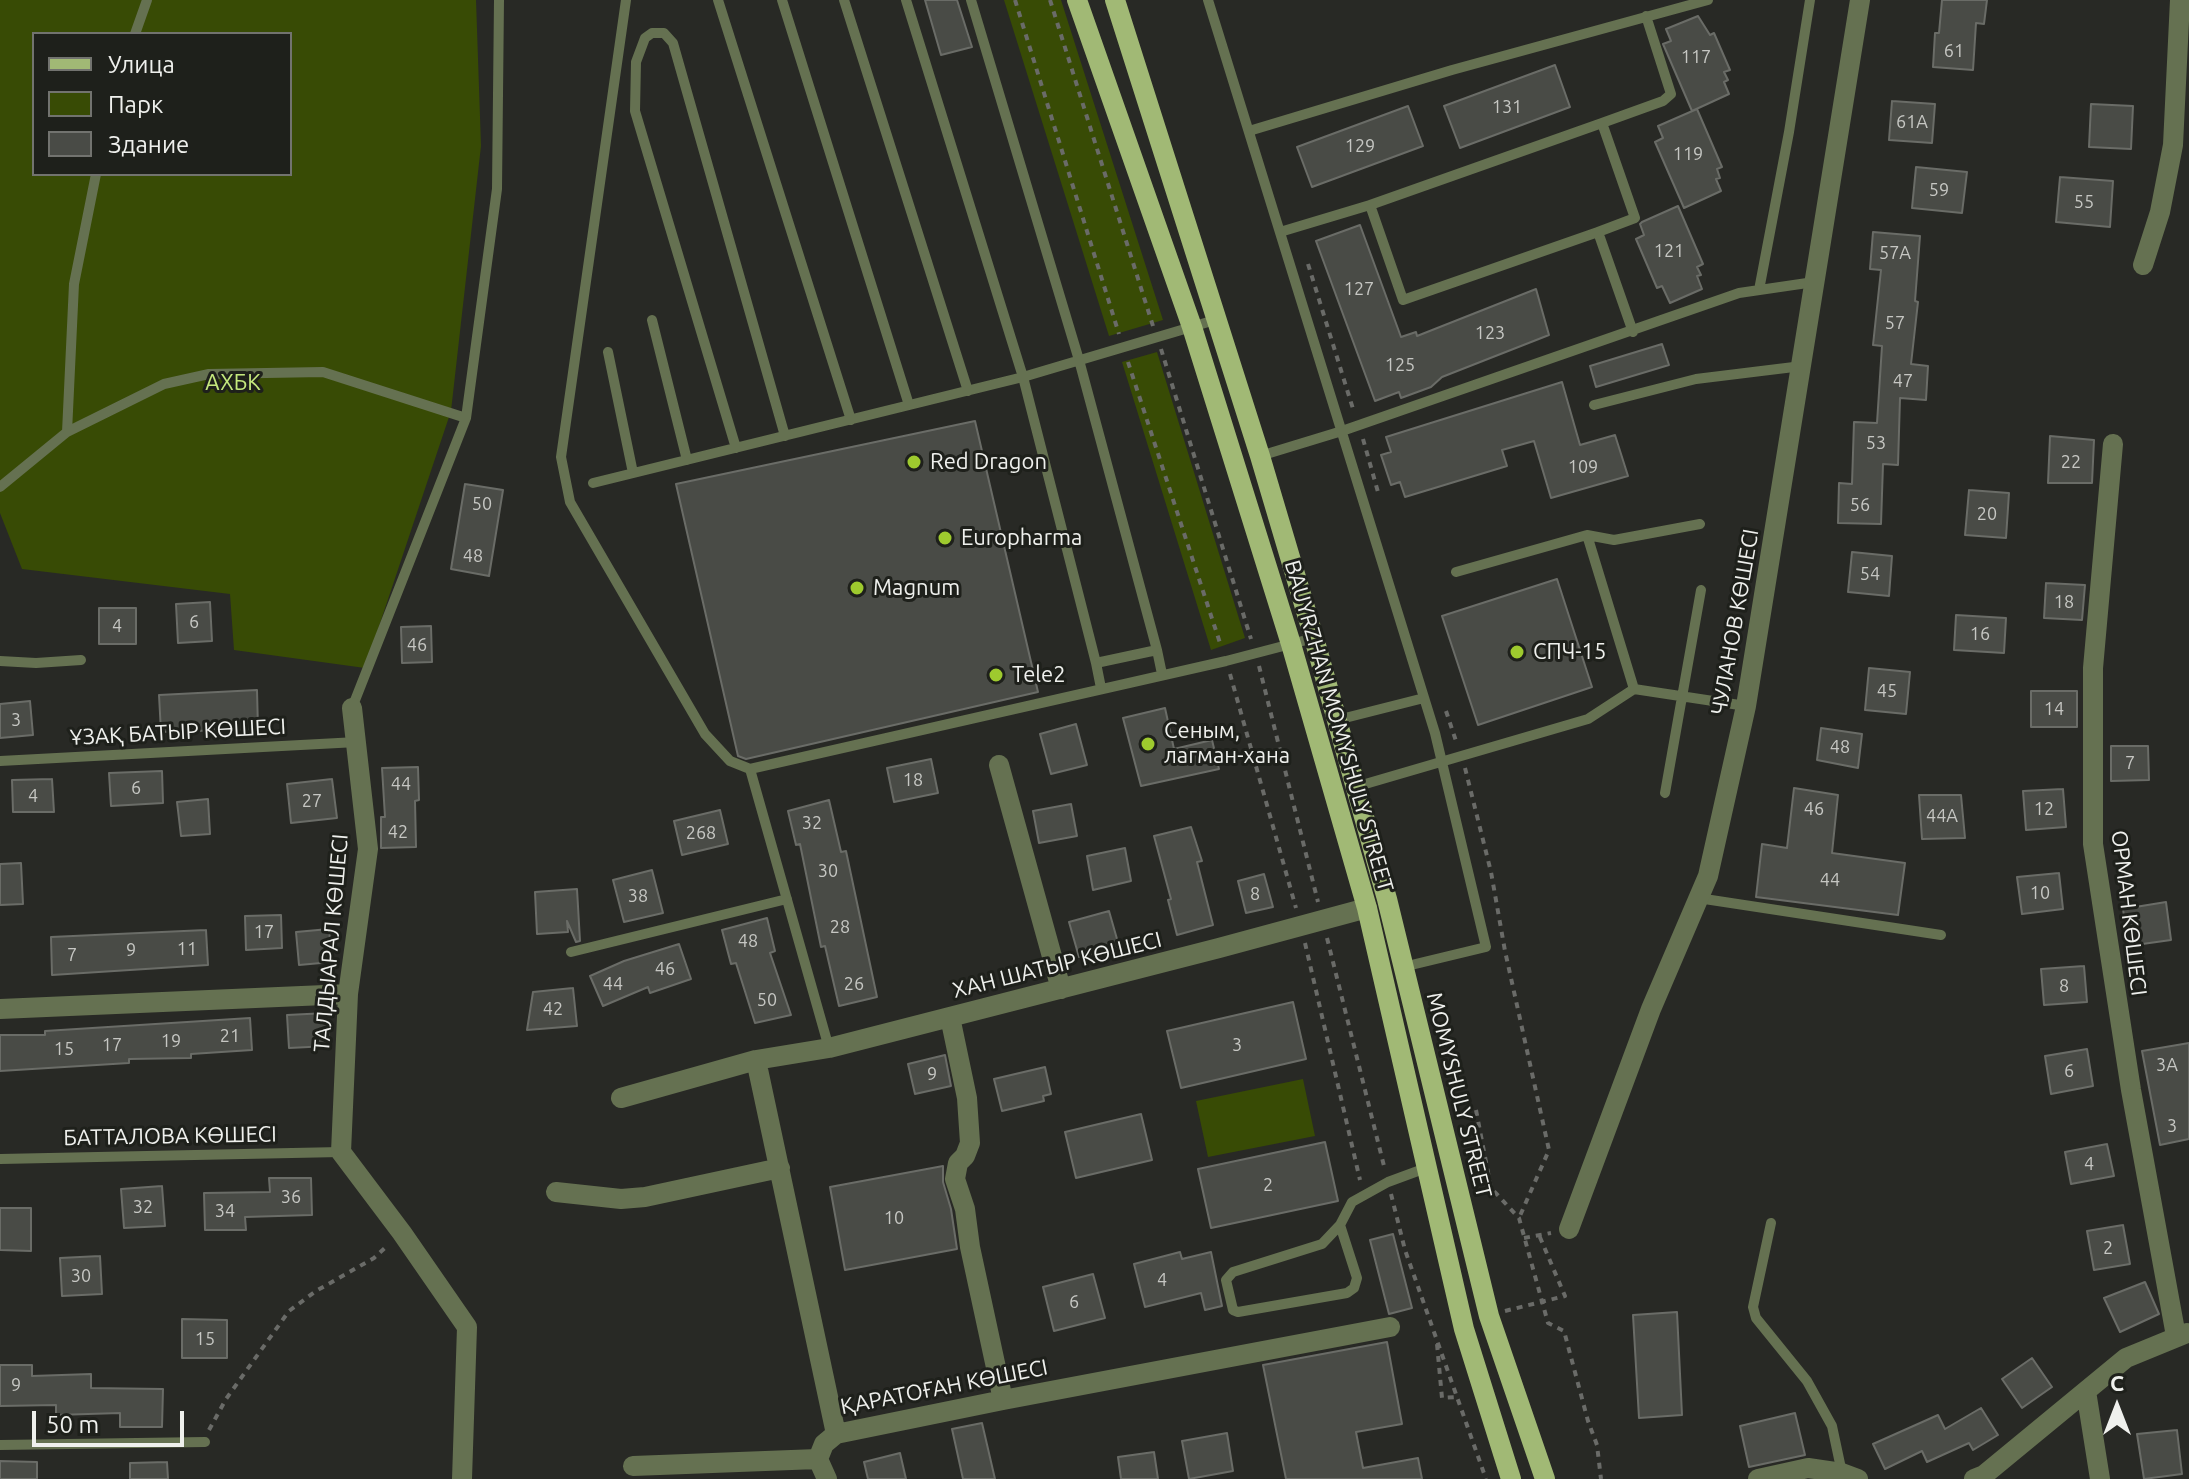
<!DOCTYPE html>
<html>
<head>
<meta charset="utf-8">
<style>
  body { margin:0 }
  #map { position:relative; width:2189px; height:1479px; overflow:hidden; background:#282925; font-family:Ubuntu,sans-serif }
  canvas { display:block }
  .legend { position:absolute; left:32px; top:32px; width:260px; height:144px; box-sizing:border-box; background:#1e201b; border:2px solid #72736f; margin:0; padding:10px 14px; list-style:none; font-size:24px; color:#eff0ed }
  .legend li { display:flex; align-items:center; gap:16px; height:40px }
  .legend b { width:40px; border:2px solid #72736f }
  .north { position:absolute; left:2077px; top:1367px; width:80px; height:80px; -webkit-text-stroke:6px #1e201b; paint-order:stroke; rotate:0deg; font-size:22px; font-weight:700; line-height:32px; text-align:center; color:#eff0ed }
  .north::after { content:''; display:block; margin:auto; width:28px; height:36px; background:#eff0ed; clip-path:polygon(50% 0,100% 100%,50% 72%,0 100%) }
  .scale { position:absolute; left:32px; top:1411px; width:152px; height:36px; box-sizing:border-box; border:4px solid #eff0ed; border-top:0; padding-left:10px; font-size:24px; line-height:28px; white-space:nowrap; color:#eff0ed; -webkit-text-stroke:6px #1e201b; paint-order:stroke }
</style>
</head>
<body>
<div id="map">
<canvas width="2189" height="1479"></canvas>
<ul class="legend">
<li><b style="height:10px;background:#a1b975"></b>Улица</li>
<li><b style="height:22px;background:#384b05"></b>Парк</li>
<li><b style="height:22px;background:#494b46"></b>Здание</li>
</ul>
<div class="north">С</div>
<div class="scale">50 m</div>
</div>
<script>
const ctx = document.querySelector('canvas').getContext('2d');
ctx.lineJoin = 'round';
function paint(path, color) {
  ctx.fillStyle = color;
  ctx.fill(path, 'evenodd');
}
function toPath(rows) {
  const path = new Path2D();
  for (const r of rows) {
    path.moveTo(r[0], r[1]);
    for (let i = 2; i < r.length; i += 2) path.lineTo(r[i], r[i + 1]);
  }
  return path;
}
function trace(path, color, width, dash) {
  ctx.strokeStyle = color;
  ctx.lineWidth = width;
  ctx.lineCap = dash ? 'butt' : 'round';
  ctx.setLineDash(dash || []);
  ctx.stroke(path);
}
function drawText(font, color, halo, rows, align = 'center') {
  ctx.font = font + ' Ubuntu,sans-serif';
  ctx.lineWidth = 6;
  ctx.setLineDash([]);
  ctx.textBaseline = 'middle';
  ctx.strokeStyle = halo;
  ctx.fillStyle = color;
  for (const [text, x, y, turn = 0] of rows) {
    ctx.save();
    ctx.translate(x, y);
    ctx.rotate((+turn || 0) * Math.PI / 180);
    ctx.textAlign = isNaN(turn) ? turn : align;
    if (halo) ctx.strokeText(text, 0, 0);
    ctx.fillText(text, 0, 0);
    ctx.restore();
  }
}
paint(toPath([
  [0,0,476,0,481,146,451,411,365,668,234,650,230,594,22,569,0,513],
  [34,34,290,34,290,174,34,174],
  [1004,0,1061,0,1163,320,1109,336],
  [1157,352,1245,638,1211,650,1122,362],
  [1303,1079,1315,1136,1208,1157,1196,1101]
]), '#384b05');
const building = toPath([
  [925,0,957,0,972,47,941,55,925,0],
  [1942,0,1987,0,1984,24,1976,23,1973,70,1933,67,1935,33,1939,33,1942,0],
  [1698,16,1710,35,1714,33,1730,70,1724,72,1728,80,1724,82,1729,94,1692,111,1663,44,1671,41,1666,29,1698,16],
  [1555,65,1570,107,1460,148,1444,106,1555,65],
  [1892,101,1935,104,1932,143,1889,140,1892,101],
  [2091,104,2133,106,2131,149,2089,147,2091,104],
  [1408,106,1423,146,1312,187,1297,147,1408,106],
  [1697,109,1722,167,1717,169,1720,178,1716,179,1721,191,1684,208,1655,142,1663,138,1658,126,1697,109],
  [1916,167,1967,172,1962,213,1912,208,1916,167],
  [2060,177,2113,181,2110,227,2056,222,2060,177],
  [1678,206,1703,264,1697,267,1701,275,1697,276,1702,289,1670,303,1662,286,1657,288,1636,239,1644,235,1640,224,1642,222,1678,206],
  [1360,225,1401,337,1416,332,1417,336,1536,289,1549,335,1442,377,1431,387,1401,398,1399,392,1375,401,1316,241,1360,225],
  [1873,232,1920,236,1915,301,1918,302,1911,364,1928,366,1926,400,1900,398,1898,465,1883,464,1881,524,1838,523,1839,483,1852,484,1854,422,1877,423,1882,346,1873,345,1881,270,1870,269,1873,232],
  [1662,344,1669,365,1596,387,1590,366,1662,344],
  [1562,382,1580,445,1615,435,1628,476,1551,498,1534,441,1502,450,1507,466,1405,497,1400,482,1391,485,1381,455,1391,452,1386,437,1562,382],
  [975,421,1038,692,746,759,738,756,676,484,975,421],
  [2050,436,2094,440,2092,483,2048,483,2050,436],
  [465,484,503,490,489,576,451,569,465,484],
  [1969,490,2009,493,2006,538,1965,535,1969,490],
  [1852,552,1892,556,1889,596,1848,592,1852,552],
  [1557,579,1592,687,1478,725,1442,616,1557,579],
  [2046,583,2085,585,2082,620,2044,618,2046,583],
  [210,602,212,641,178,643,176,604,210,602],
  [99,608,136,608,136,644,99,644,99,608],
  [1956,615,2006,618,2004,653,1954,650,1956,615],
  [431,626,432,662,402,663,401,627,431,626],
  [1869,668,1910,672,1906,714,1865,710,1869,668],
  [257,690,258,729,161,732,159,695,257,690],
  [2031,691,2077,691,2077,727,2031,727,2031,691],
  [30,701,33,735,0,738,0,704,30,701],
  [1165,708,1174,749,1212,740,1219,769,1141,786,1123,718,1165,708],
  [1076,724,1087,765,1051,774,1040,734,1076,724],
  [1821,728,1862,734,1858,768,1817,760,1821,728],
  [2111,746,2148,746,2149,780,2111,781,2111,746],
  [931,759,938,793,894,802,887,768,931,759],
  [418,767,419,800,415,801,416,847,381,848,381,817,385,817,382,768,418,767],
  [162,771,163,803,111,806,109,773,162,771],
  [52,779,54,812,13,812,12,780,52,779],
  [332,779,337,818,291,823,287,784,332,779],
  [1794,788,1838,795,1832,853,1905,863,1898,915,1756,897,1762,844,1787,848,1794,788],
  [2063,789,2066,827,2026,830,2023,791,2063,789],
  [1919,795,1961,795,1965,838,1922,839,1919,795],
  [208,799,210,834,181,836,177,802,208,799],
  [829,800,841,852,846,851,877,997,839,1006,825,946,821,947,800,844,796,845,788,811,829,800],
  [1071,804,1077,836,1039,843,1033,811,1071,804],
  [720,810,728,844,682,855,674,821,720,810],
  [1191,827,1202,861,1197,862,1213,925,1177,935,1168,900,1171,899,1154,836,1191,827],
  [1125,848,1131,881,1093,890,1087,856,1125,848],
  [21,863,23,904,0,905,0,864,21,863],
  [652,870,663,913,624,922,613,880,652,870],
  [2059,873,2063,909,2022,914,2017,877,2059,873],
  [1264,874,1273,907,1246,913,1238,881,1264,874],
  [577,889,580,941,576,942,567,921,568,932,537,934,535,892,577,889],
  [2166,902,2171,940,2128,946,2123,909,2166,902],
  [1109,911,1119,946,1079,957,1069,922,1109,911],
  [281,915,282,948,246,950,245,916,281,915],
  [767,918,775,951,770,953,791,1015,755,1023,736,963,731,964,722,930,767,918],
  [329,929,332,962,299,965,296,932,329,929],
  [206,930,208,965,52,975,51,937,206,930],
  [679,944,691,979,650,993,648,987,603,1006,590,976,624,961,679,944],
  [2084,966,2087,1002,2044,1005,2041,969,2084,966],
  [573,988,577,1026,527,1030,533,992,573,988],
  [1293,1002,1306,1059,1181,1088,1167,1031,1293,1002],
  [327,1013,329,1046,289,1048,287,1015,327,1013],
  [250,1018,252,1050,191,1054,191,1058,129,1059,129,1063,0,1071,0,1035,45,1035,45,1031,250,1018],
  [2189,1043,2189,1139,2160,1145,2142,1051,2189,1043],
  [2087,1049,2093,1086,2051,1094,2045,1056,2087,1049],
  [945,1055,951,1086,915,1094,908,1064,945,1055],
  [1045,1067,1051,1094,1043,1096,1044,1101,1002,1111,994,1079,1045,1067],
  [1141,1114,1152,1160,1076,1178,1065,1132,1141,1114],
  [1325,1142,1338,1201,1211,1228,1198,1169,1325,1142],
  [2107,1144,2114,1176,2071,1184,2065,1152,2107,1144],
  [943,1166,943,1182,951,1209,957,1249,845,1270,830,1187,943,1166],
  [269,1178,311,1178,312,1215,245,1217,246,1230,205,1230,204,1193,270,1192,269,1178],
  [162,1186,165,1226,124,1228,121,1189,162,1186],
  [0,1208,31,1208,31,1251,0,1250,0,1208],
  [2123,1225,2130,1264,2094,1270,2087,1231,2123,1225],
  [1393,1234,1412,1308,1389,1314,1370,1240,1393,1234],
  [1180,1252,1182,1259,1211,1252,1222,1306,1205,1310,1201,1293,1145,1307,1134,1264,1180,1252],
  [100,1256,102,1294,62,1296,60,1258,100,1256],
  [1093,1274,1105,1318,1054,1331,1043,1287,1093,1274],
  [2145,1282,2159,1314,2120,1332,2104,1298,2145,1282],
  [1677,1312,1682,1415,1639,1418,1633,1315,1677,1312],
  [182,1319,227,1320,227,1358,182,1358,182,1319],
  [1387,1342,1402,1424,1356,1432,1363,1468,1418,1458,1422,1479,1286,1479,1263,1365,1387,1342],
  [2032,1358,2052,1387,2022,1408,2002,1379,2032,1358],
  [0,1365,32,1365,32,1376,91,1374,91,1388,163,1389,162,1427,120,1427,120,1413,56,1415,56,1405,0,1406,0,1365],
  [1981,1408,1998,1435,1973,1450,1969,1443,1927,1462,1922,1451,1885,1469,1873,1444,1938,1415,1945,1429,1981,1408],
  [1795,1413,1805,1455,1749,1467,1740,1426,1795,1413],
  [982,1423,995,1479,963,1479,952,1429,982,1423],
  [2177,1430,2182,1474,2144,1479,2137,1434,2177,1430],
  [1227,1433,1233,1471,1189,1479,1182,1441,1227,1433],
  [1154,1452,1158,1479,1121,1479,1118,1457,1154,1452],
  [900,1453,906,1479,868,1479,864,1462,900,1453],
  [0,1461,37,1462,37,1479,0,1479,0,1461],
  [167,1462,168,1479,130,1479,130,1463,167,1462]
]);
paint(building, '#494b46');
trace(building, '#6a6c67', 2);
trace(toPath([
  [1015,0,1119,334],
  [1050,0,1153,326],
  [1308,264,1354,412],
  [1161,349,1251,639],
  [1128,362,1221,646],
  [1363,439,1378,492],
  [1259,666,1318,902],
  [1230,674,1296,908],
  [1446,711,1457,744],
  [1465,768,1491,872,1505,951,1549,1150,1519,1218],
  [1327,938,1385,1170],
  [1305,943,1360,1180],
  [1476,1110,1491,1188,1519,1218,1548,1323,1564,1331,1588,1421,1597,1445,1601,1479],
  [1391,1194,1405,1250,1486,1479],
  [1524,1238,1551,1233],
  [1505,1311,1565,1296,1539,1235],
  [1437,1344,1442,1398,1457,1397],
  [209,1430,226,1399,289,1311,316,1291,374,1258,388,1245]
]), '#6a6b68', 4, [6, 6]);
trace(toPath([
  [626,0,561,457,570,502,705,734,730,761,750,769,1226,661,1314,638],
  [718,0,851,420],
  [782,0,909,405],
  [844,0,968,391],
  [906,0,1023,377,1096,663,1157,650,1079,360,971,0],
  [1208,0,1435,733,1486,947,1403,967],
  [135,34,147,0],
  [1602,123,1663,101,1671,94,1646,16],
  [1249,131,1452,70,1708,0],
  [1280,232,1370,205],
  [1598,232,1635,218,1602,123,1370,205,1403,300,1598,232,1633,332],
  [1759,290,1789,132,1810,0],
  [652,320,687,460],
  [608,352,633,473],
  [1594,405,1696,379,1802,366],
  [67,432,74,284,96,174],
  [736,448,635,111,636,62,645,38,652,33,664,33,673,43,785,436],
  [1260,456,1342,431,1739,293,1814,282],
  [593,483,1023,377,1215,320],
  [0,487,67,432,164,384,209,374,323,372,466,418],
  [1587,535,1634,689],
  [1456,572,1587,535,1614,540,1700,524],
  [1157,650,1162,674],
  [0,661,36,663,81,660],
  [1096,663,1101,688],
  [352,708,466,418,497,189,499,0],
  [1337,720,1424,698],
  [0,761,357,742],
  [750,769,829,1048],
  [1355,787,1588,719,1634,689,1746,706],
  [1665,793,1701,590],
  [1698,898,1941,935],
  [571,952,787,899],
  [0,1159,341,1152],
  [1771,1223,1753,1307,1756,1318,1807,1381,1832,1426,1842,1473],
  [1340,1225,1357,1278,1354,1288,1347,1293,1238,1312,1233,1310,1226,1280,1233,1272,1322,1244,1340,1225,1352,1202,1388,1182,1426,1168],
  [0,1445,205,1442]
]), '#657151', 10);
trace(toPath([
  [2143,265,2160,212,2173,145,2180,0],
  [2113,444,2093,668,2093,844,2131,1090,2176,1336],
  [352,708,368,849,348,994,341,1152,402,1233,467,1327,462,1479],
  [999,765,1061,989],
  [0,1009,348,994],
  [950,1017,967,1098,970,1143,965,1156,958,1163,955,1179,965,1209,970,1247,1003,1400],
  [756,1060,836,1434,1003,1400,1390,1327],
  [621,1098,756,1060,829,1048,1219,948,1367,908],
  [556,1192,621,1199,645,1197,780,1168],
  [1569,1229,1651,1009,1708,876,1746,706,1860,0],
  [2086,1391,2100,1479],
  [633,1466,818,1459],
  [827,1479,818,1459,824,1444,836,1434],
  [1758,1479,1808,1468,1842,1473,1858,1479],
  [1974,1479,1984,1475,2126,1358,2187,1333]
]), '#657151', 20);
trace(toPath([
  [1077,0,1192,327,1291,644,1367,908,1464,1329,1511,1479],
  [1115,0,1260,456,1314,638,1387,899,1489,1316,1545,1479]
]), '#a1b975', 20);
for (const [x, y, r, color] of [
  [914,462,8,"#9eca2e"],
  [945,538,8,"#9eca2e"],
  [857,588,8,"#9eca2e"],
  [1517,652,8,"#9eca2e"],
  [996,675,8,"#9eca2e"],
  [1148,744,8,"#9eca2e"]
]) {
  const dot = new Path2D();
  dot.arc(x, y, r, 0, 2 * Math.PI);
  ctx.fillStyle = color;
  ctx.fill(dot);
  trace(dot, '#1e201b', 3);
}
drawText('18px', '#c6c7c3', null, [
  ["61",1954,51],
  ["117",1696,57],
  ["131",1507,107],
  ["61А",1912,122],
  ["129",1360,146],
  ["119",1688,154],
  ["59",1939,190],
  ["55",2084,202],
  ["121",1669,251],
  ["57А",1895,253],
  ["127",1359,289],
  ["57",1895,323],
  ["123",1490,333],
  ["125",1400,365],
  ["47",1903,381],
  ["53",1876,443],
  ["22",2071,462],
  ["109",1583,467],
  ["50",482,504],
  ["56",1860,505],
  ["20",1987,514],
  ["48",473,556],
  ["54",1870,574],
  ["18",2064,602],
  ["6",194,622],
  ["4",117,626],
  ["16",1980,634],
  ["46",417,645],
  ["45",1887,691],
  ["14",2054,709],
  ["3",16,720],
  ["48",1840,747],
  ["7",2130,763],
  ["18",913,780],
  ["44",401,784],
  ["6",136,788],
  ["4",33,796],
  ["27",312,801],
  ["46",1814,809],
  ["12",2044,809],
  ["44А",1942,816],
  ["32",812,823],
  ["42",398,832],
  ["268",701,833],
  ["30",828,871],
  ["44",1830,880],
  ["10",2040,893],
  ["8",1255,894],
  ["38",638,896],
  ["28",840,927],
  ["17",264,932],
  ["48",748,941],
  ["11",187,949],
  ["9",131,950],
  ["7",72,955],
  ["46",665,969],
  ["44",613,984],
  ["26",854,984],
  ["8",2064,986],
  ["50",767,1000],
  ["42",553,1009],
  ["21",230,1036],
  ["19",171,1041],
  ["17",112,1045],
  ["3",1237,1045],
  ["15",64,1049],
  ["3А",2167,1065],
  ["6",2069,1071],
  ["9",932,1074],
  ["3",2172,1126],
  ["4",2089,1164],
  ["2",1268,1185],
  ["36",291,1197],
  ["32",143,1207],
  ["34",225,1211],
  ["10",894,1218],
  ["2",2108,1248],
  ["30",81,1276],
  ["4",1162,1280],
  ["6",1074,1302],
  ["15",205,1339],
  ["9",16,1385]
]);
drawText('22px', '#c5e97d', '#1e201b', [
  ["АХБК",233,383]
]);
drawText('22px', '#eff0ed', '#1e201b', [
  ["Red Dragon",930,462],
  ["Europharma",961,538],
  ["Magnum",873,588],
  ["СПЧ-15",1533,652],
  ["Tele2",1012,675],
  ["Сеным,",1164,731],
  ["лагман-хана",1164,756]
], 'left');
drawText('22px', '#eff0ed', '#1e201b', [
  ["ЧУЛАНОВ КӨШЕСІ",1735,622,-80],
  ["BAUYRZHAN MOMYSHULY STREET",1339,726,74],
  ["ҰЗАҚ БАТЫР КӨШЕСІ",178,732,-3],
  ["ОРМАН КӨШЕСІ",2129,913,83],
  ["ТАЛДЫАРАЛ КӨШЕСІ",331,943,-85],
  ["ХАН ШАТЫР КӨШЕСІ",1057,965,-14],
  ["MOMYSHULY STREET",1459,1095,76],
  ["БАТТАЛОВА КӨШЕСІ",170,1136,-1],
  ["ҚАРАТОҒАН КӨШЕСІ",944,1387,-11]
]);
</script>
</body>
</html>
